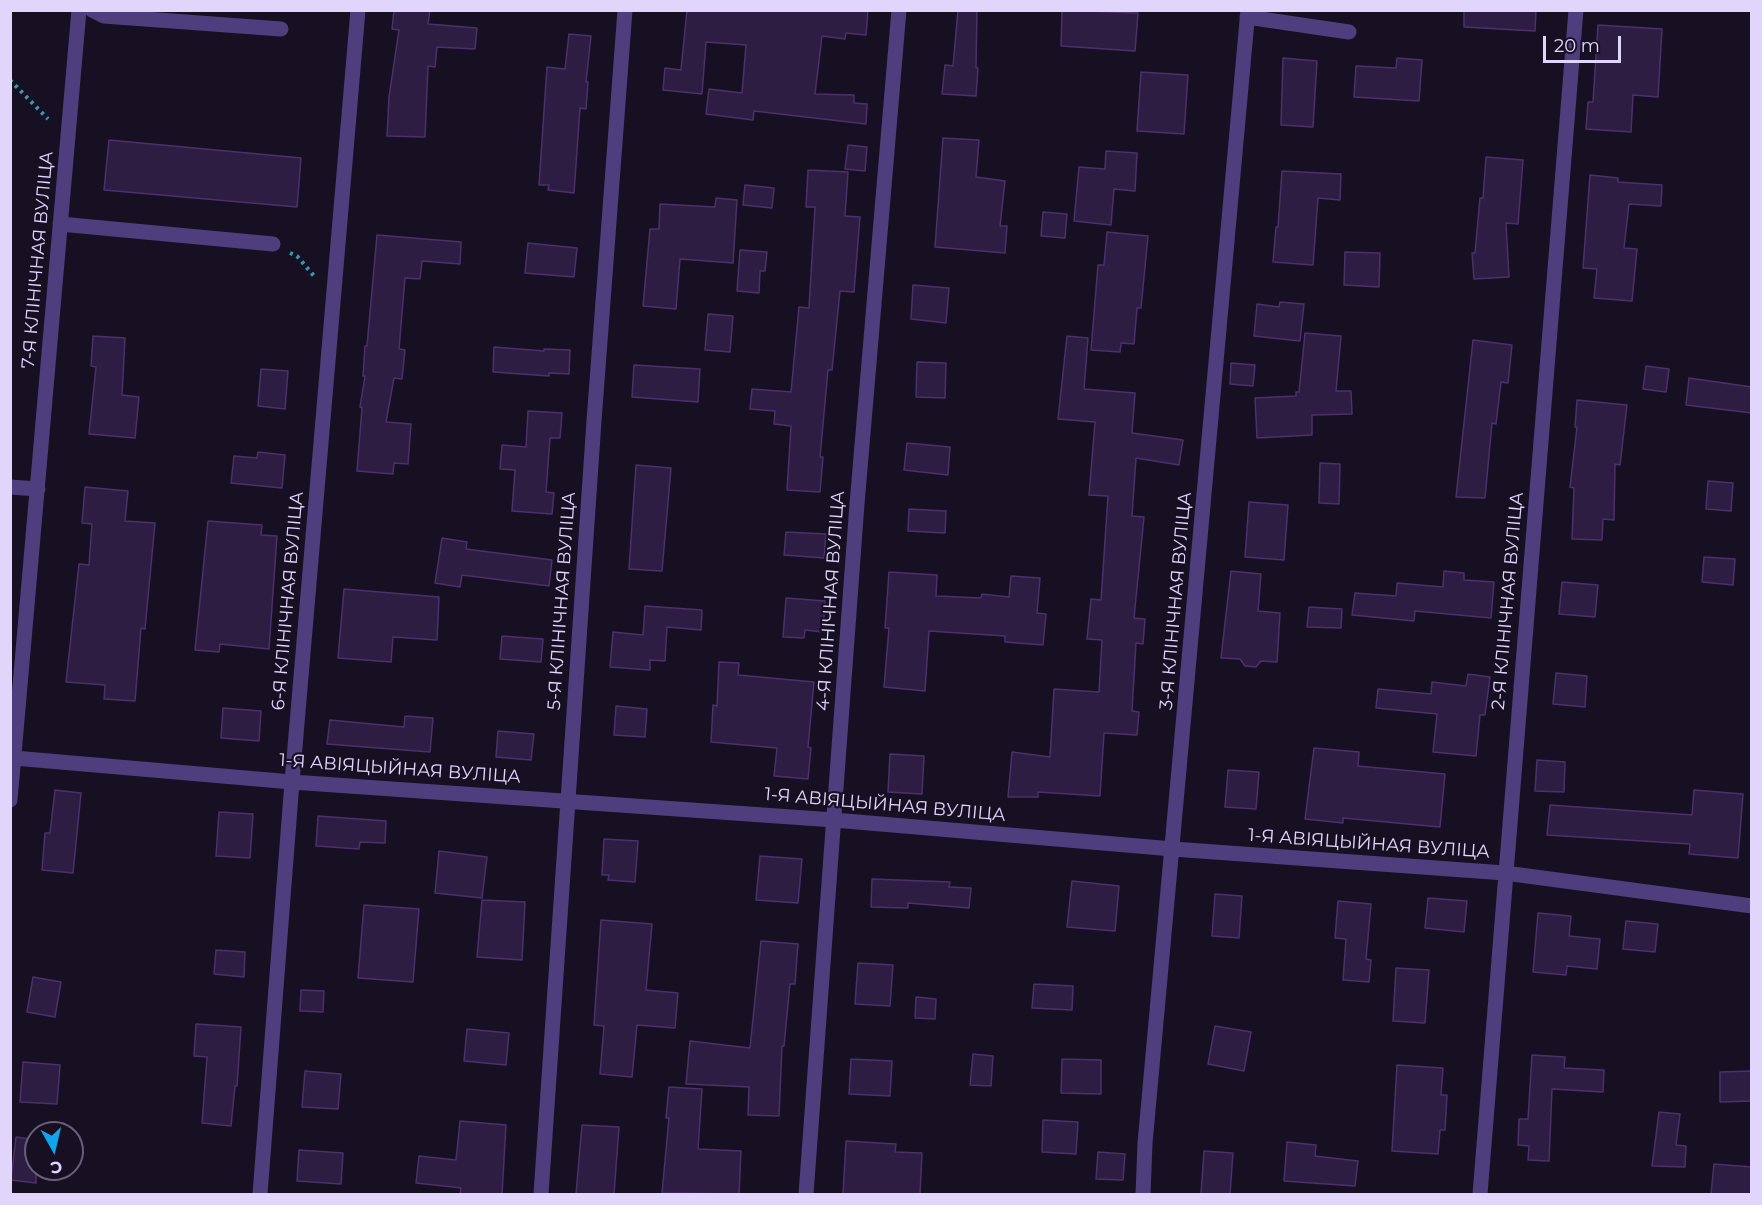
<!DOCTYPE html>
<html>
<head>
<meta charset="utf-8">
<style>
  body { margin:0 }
  #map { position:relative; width:1762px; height:1205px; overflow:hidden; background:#171023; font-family:Montserrat,sans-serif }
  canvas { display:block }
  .frame { position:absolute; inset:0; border:12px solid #e2d5fc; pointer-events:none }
  .north { position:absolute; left:24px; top:1121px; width:60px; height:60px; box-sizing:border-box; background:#171023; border:2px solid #685f7a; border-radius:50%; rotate:172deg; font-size:16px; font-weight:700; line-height:24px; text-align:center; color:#e2d5fc }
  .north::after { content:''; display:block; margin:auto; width:21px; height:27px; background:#11a5eb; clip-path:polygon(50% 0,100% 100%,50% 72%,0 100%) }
  .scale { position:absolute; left:1543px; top:36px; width:78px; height:27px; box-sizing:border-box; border:3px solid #e2d5fc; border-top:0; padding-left:8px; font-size:18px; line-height:21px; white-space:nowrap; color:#e2d5fc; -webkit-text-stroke:4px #171023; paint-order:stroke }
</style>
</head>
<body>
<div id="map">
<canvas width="1762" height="1205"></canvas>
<div class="frame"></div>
<div class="north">С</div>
<div class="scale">20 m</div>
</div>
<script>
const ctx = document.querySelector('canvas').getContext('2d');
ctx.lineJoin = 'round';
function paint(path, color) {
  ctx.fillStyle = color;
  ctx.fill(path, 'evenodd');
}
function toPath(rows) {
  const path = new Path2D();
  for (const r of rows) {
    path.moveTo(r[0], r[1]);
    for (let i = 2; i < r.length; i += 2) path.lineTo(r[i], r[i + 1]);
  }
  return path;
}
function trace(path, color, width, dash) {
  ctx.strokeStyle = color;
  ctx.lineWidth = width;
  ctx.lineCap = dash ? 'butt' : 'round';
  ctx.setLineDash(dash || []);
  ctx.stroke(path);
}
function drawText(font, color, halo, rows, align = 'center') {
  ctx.font = font + ' Montserrat,sans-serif';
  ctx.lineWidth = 4.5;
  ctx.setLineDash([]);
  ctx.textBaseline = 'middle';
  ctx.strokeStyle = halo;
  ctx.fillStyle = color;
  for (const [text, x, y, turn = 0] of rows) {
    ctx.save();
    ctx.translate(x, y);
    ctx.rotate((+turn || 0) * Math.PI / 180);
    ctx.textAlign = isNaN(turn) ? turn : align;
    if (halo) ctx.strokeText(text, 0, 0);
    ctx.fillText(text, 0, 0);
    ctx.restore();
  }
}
const building = toPath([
  [394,10,430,10,428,24,477,28,475,49,437,47,435,67,428,66,425,137,387,136,389,97,399,30,392,29,394,10],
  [687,10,868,10,866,35,846,33,845,39,822,36,815,94,854,95,854,103,867,104,866,124,754,111,753,120,706,114,709,89,742,93,746,45,706,42,702,94,663,90,665,68,681,70,687,10],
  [958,10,977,10,976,68,978,68,976,96,942,94,945,65,953,66,958,10],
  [1062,10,1138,13,1135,51,1061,46,1062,10],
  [1464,10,1536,10,1535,31,1464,27,1464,10],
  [1598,25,1662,29,1658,97,1633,95,1631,132,1586,129,1588,102,1593,102,1598,25],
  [569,34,591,36,586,82,588,82,586,109,580,108,574,193,548,190,549,185,539,185,547,67,565,69,569,34],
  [1283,58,1317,61,1313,127,1281,125,1283,58],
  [1397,58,1422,60,1419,101,1354,97,1356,66,1396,68,1397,58],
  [1141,72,1188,75,1184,134,1137,131,1141,72],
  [943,138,979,140,976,177,1005,181,1000,226,1007,226,1005,253,935,247,943,138],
  [109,140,301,158,297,207,104,190,109,140],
  [848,145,867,147,865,171,845,169,848,145],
  [1106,151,1137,153,1135,191,1114,189,1111,225,1074,221,1079,167,1105,169,1106,151],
  [1486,157,1523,160,1518,224,1506,223,1509,277,1474,279,1472,253,1475,253,1480,198,1483,198,1486,157],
  [808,170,848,172,845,216,860,217,854,292,840,291,832,370,828,370,820,457,823,457,820,492,787,490,791,426,774,424,775,411,750,409,752,389,791,392,799,307,809,308,815,207,806,207,808,170],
  [1282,171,1341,174,1340,200,1318,198,1313,265,1273,262,1276,227,1278,227,1282,171],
  [1590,175,1618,178,1618,182,1662,185,1661,206,1629,204,1624,248,1637,249,1632,301,1594,298,1597,269,1583,268,1590,175],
  [745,185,774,188,772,208,743,205,745,185],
  [716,198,737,200,733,263,680,259,676,309,643,306,650,229,659,229,660,204,715,207,716,198],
  [1043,212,1067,214,1065,238,1041,236,1043,212],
  [1107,232,1148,236,1141,308,1137,308,1134,344,1121,343,1120,352,1091,350,1098,265,1104,265,1107,232],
  [377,235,461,242,460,264,422,261,420,279,405,278,399,349,405,350,402,379,394,378,386,422,411,424,408,464,394,463,393,474,357,471,362,408,360,407,365,376,363,376,365,346,367,346,377,235],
  [528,243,577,248,574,277,525,273,528,243],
  [740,250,767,252,765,271,760,271,759,293,737,291,740,250],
  [1345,252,1380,253,1379,287,1344,285,1345,252],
  [913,285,949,288,946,323,911,319,913,285],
  [1280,302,1304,304,1300,341,1254,336,1257,304,1279,307,1280,302],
  [708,314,733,316,730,352,705,350,708,314],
  [1305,333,1341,336,1336,391,1351,391,1352,414,1312,415,1312,435,1257,438,1255,398,1296,396,1296,392,1299,392,1305,333],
  [93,336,125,338,122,395,139,397,135,438,89,434,96,367,91,366,93,336],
  [1067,336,1088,338,1084,389,1135,393,1132,433,1183,440,1179,465,1136,458,1132,516,1144,517,1134,618,1145,619,1143,644,1136,643,1132,711,1139,712,1137,735,1104,733,1100,796,1038,792,1038,797,1008,797,1012,752,1050,757,1054,689,1099,692,1102,640,1087,639,1091,599,1101,600,1108,496,1089,495,1095,422,1058,419,1067,336],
  [1473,340,1512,345,1508,383,1501,382,1496,424,1492,423,1485,498,1456,497,1473,340],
  [494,347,544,351,544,349,570,350,569,374,549,373,549,376,493,372,494,347],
  [917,362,946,363,945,398,916,397,917,362],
  [1231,363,1255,365,1253,386,1230,384,1231,363],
  [634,365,700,369,698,402,632,397,634,365],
  [1646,366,1669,369,1666,392,1643,389,1646,366],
  [261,369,288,371,285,409,258,406,261,369],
  [1689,378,1752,387,1752,413,1686,405,1689,378],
  [1577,400,1627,405,1620,465,1615,464,1614,520,1603,519,1602,540,1572,539,1574,488,1570,487,1577,427,1575,427,1577,400],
  [528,411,562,413,560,438,550,438,546,492,554,493,552,514,512,511,515,470,500,469,502,445,526,447,528,411],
  [907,443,950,447,948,475,904,470,907,443],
  [258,452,285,455,282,488,231,483,234,456,257,458,258,452],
  [1320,463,1340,464,1339,504,1319,503,1320,463],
  [636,465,671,468,662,571,629,569,636,465],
  [1708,481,1733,483,1731,511,1706,509,1708,481],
  [85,487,128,491,125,521,155,523,145,629,141,628,135,701,104,699,105,685,66,682,79,564,89,565,92,524,82,523,85,487],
  [1249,502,1288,505,1284,560,1245,557,1249,502],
  [909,509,946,511,945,533,908,531,909,509],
  [208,521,262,525,261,535,277,536,269,649,220,644,219,652,195,650,208,521],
  [786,532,826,534,824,558,784,555,786,532],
  [442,538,467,542,466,549,552,560,549,586,462,575,460,587,435,583,442,538],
  [1704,557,1735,559,1733,585,1702,582,1704,557],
  [1231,571,1261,574,1258,611,1280,613,1277,662,1261,661,1256,667,1245,666,1240,659,1221,658,1231,571],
  [1444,571,1464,573,1464,580,1494,582,1491,618,1415,611,1414,621,1352,615,1355,593,1396,596,1397,583,1443,587,1444,571],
  [889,572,937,575,936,596,981,598,982,594,1009,597,1011,576,1040,578,1037,613,1046,614,1043,645,1005,642,1005,636,929,631,925,691,884,687,889,628,885,628,889,572],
  [1562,582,1598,585,1595,617,1559,614,1562,582],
  [344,589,439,597,437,640,393,637,391,662,338,658,344,589],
  [786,598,825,601,823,632,805,630,804,638,783,637,786,598],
  [645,606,702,610,701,630,667,627,665,661,650,660,650,670,610,667,613,632,643,635,645,606],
  [1309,607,1342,609,1341,628,1307,627,1309,607],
  [502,636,543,639,541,662,500,659,502,636],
  [719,662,739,663,738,675,814,682,808,747,811,748,808,779,774,776,777,748,711,742,713,705,717,706,719,662],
  [1556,673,1587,676,1585,707,1553,704,1556,673],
  [1468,674,1490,677,1485,715,1480,715,1476,756,1433,752,1437,714,1376,708,1378,689,1431,694,1432,682,1466,686,1468,674],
  [616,706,647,709,645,737,614,735,616,706],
  [223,708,261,711,259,741,221,738,223,708],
  [405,716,433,718,430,752,327,744,330,720,404,727,405,716],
  [498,731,534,734,531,760,496,757,498,731],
  [1314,748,1359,752,1358,766,1445,774,1440,827,1343,818,1343,823,1305,819,1314,748],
  [890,754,924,756,922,794,888,792,890,754],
  [1537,760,1565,762,1564,792,1535,791,1537,760],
  [1228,770,1259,772,1256,809,1225,807,1228,770],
  [55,790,81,793,73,873,42,870,45,833,50,833,55,790],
  [1694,790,1743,794,1738,858,1689,854,1690,844,1547,835,1550,805,1692,815,1694,790],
  [219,812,253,814,250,858,216,856,219,812],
  [318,816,386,821,385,843,360,842,359,849,316,846,318,816],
  [604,839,638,841,635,882,608,880,609,875,602,875,604,839],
  [439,851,487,857,482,898,435,893,439,851],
  [760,856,802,859,798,903,756,900,760,856],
  [872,879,950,882,949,887,971,888,969,908,908,903,908,908,871,907,872,879],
  [1072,881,1119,886,1115,931,1067,927,1072,881],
  [1215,894,1242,896,1239,938,1212,936,1215,894],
  [1428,898,1467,901,1464,932,1425,928,1428,898],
  [482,900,525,902,522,960,477,957,482,900],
  [1338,901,1371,904,1366,959,1371,960,1369,982,1343,980,1346,939,1335,938,1338,901],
  [364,905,419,909,413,982,358,978,364,905],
  [1538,913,1571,916,1569,936,1600,939,1597,969,1567,966,1566,975,1533,972,1538,913],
  [601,920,652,924,646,990,678,993,675,1028,637,1025,632,1077,600,1074,604,1026,594,1025,601,920],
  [1626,921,1658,924,1655,952,1623,949,1626,921],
  [761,941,798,944,795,984,790,984,784,1046,782,1046,779,1116,748,1115,749,1087,686,1084,690,1041,750,1048,761,941],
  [216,950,245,952,244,977,214,974,216,950],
  [858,963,893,965,890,1006,855,1004,858,963],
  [1396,968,1429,970,1425,1023,1393,1021,1396,968],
  [33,977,61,982,55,1017,27,1012,33,977],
  [1034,984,1073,986,1072,1010,1032,1008,1034,984],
  [301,990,324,991,323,1012,300,1011,301,990],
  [916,997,936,999,935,1019,915,1018,916,997],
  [196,1024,241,1027,237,1086,235,1086,231,1126,202,1123,207,1057,194,1056,196,1024],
  [1215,1026,1251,1032,1244,1071,1208,1064,1215,1026],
  [467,1029,509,1033,506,1065,464,1061,467,1029],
  [973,1054,993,1056,991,1086,970,1085,973,1054],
  [1532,1055,1565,1057,1564,1068,1604,1070,1603,1092,1552,1089,1549,1161,1528,1160,1529,1146,1518,1145,1519,1119,1528,1119,1532,1055],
  [851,1059,892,1061,890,1096,849,1094,851,1059],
  [1062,1059,1101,1060,1101,1094,1061,1093,1062,1059],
  [23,1062,60,1065,57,1104,20,1102,23,1062],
  [1397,1065,1443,1068,1441,1095,1447,1095,1445,1130,1440,1130,1438,1154,1392,1151,1397,1065],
  [305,1071,341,1074,338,1109,302,1107,305,1071],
  [1752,1071,1752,1101,1720,1102,1720,1072,1752,1071],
  [669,1087,702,1089,698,1149,741,1151,739,1194,662,1193,669,1118,666,1118,669,1087],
  [1659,1112,1680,1114,1676,1145,1686,1146,1685,1167,1652,1166,1659,1112],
  [1043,1120,1078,1122,1076,1154,1042,1152,1043,1120],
  [460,1121,506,1125,502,1194,460,1194,461,1188,416,1183,419,1156,456,1160,460,1121],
  [582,1125,619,1127,614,1194,576,1194,582,1125],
  [16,1137,36,1140,36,1183,11,1180,16,1137],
  [846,1141,896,1144,895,1152,922,1153,920,1194,843,1194,846,1141],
  [1287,1142,1316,1145,1315,1156,1358,1161,1355,1186,1284,1181,1287,1142],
  [299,1150,343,1153,341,1184,297,1181,299,1150],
  [1204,1151,1233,1153,1230,1194,1201,1194,1204,1151],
  [1098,1152,1125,1154,1123,1180,1096,1179,1098,1152],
  [1714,1164,1752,1167,1752,1194,1711,1194,1714,1164]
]);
paint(building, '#2d1d42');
trace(building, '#4a316c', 1.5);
trace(toPath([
  [10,80,48,119],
  [290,253,297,256,314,276]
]), '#389aad', 4, [3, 4.5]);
trace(toPath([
  [92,10,104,16,281,29],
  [1247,17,1349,32],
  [60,224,273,244],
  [10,487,38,489],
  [14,758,292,782,834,820,1173,849,1505,873,1752,906],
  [10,800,79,10],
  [260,1194,292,782,358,10],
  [541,1194,594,421,625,10],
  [806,1194,857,504,899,10],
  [1143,1194,1145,1143,1248,10],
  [1480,1194,1576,10]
]), '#4f3e7e', 15);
drawText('18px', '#e2d5fc', '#171023', [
  ["7-Я КЛІНІЧНАЯ ВУЛІЦА",38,260,-85],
  ["6-Я КЛІНІЧНАЯ ВУЛІЦА",288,601,-85],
  ["5-Я КЛІНІЧНАЯ ВУЛІЦА",562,601,-86],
  ["4-Я КЛІНІЧНАЯ ВУЛІЦА",831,601,-86],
  ["3-Я КЛІНІЧНАЯ ВУЛІЦА",1176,601,-85],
  ["2-Я КЛІНІЧНАЯ ВУЛІЦА",1508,601,-85],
  ["1-Я АВІЯЦЫЙНАЯ ВУЛІЦА",400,769,4],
  ["1-Я АВІЯЦЫЙНАЯ ВУЛІЦА",885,805,5],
  ["1-Я АВІЯЦЫЙНАЯ ВУЛІЦА",1369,844,4]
]);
</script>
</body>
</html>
